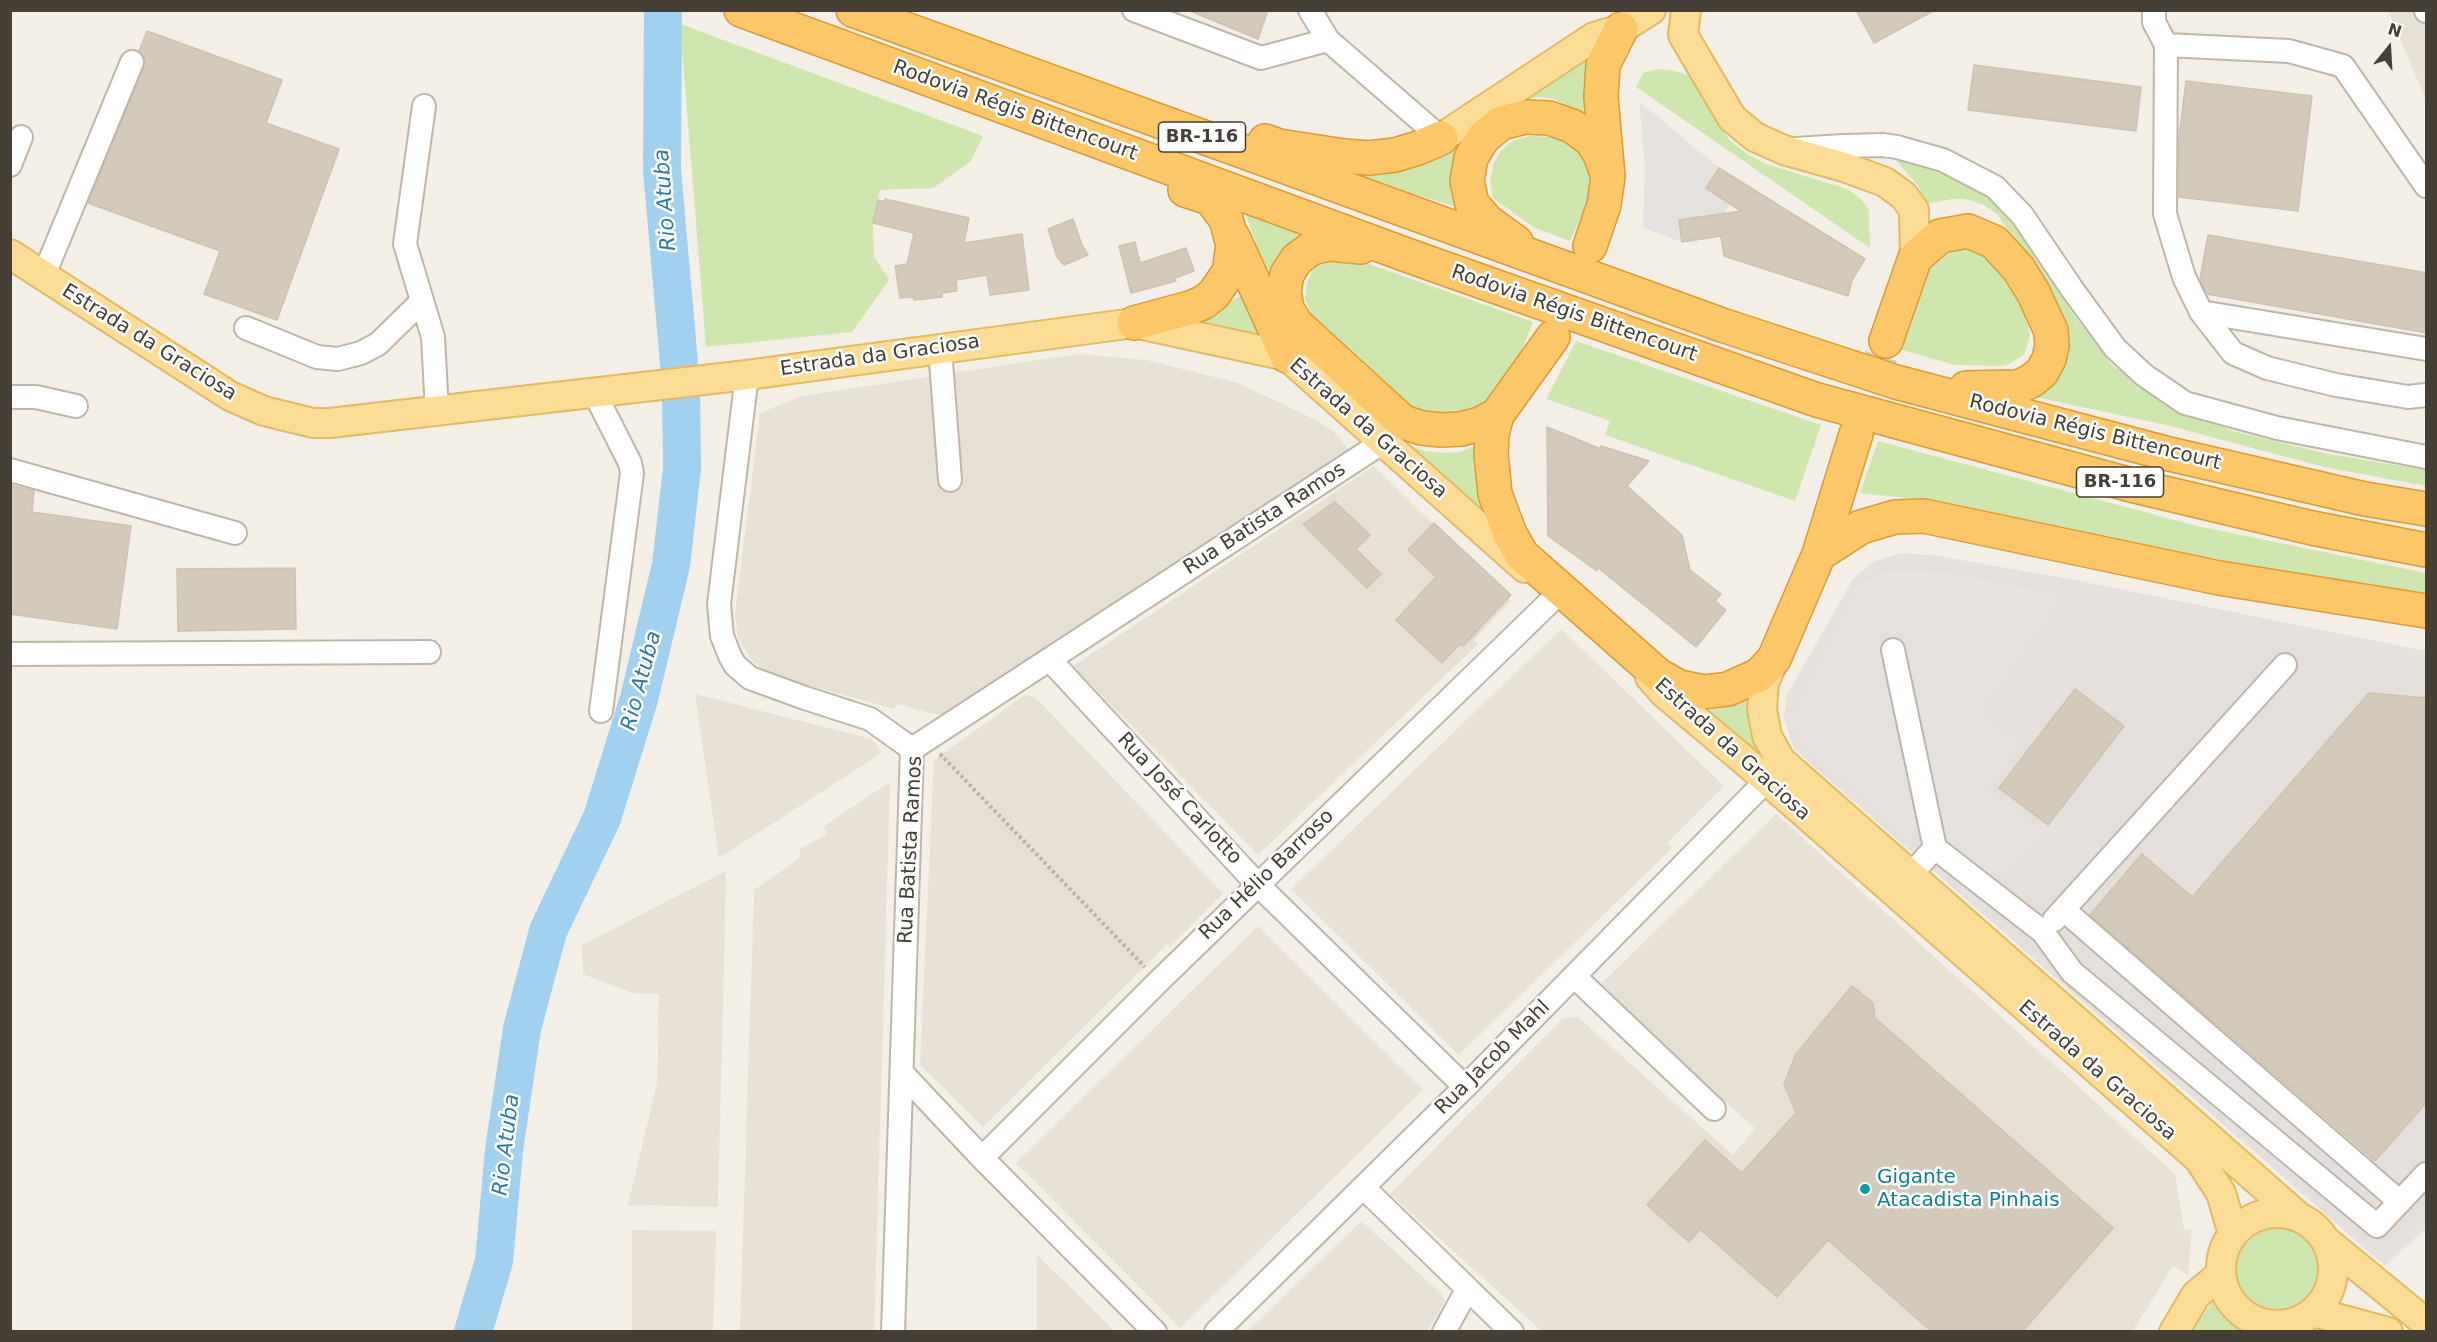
<!DOCTYPE html>
<html>
<head>
<meta charset="utf-8">
<style>
  body { margin:0 }
  #map { position:relative; width:2437px; height:1342px; overflow:hidden; background:#f3efe6; font-family:"DejaVu Sans",sans-serif }
  canvas { display:block }
  .frame { position:absolute; inset:0; border:12px solid #453f35; pointer-events:none }
  .north { position:absolute; left:2359px; top:18px; width:60px; height:60px; -webkit-text-stroke:4px #fff; paint-order:stroke; rotate:18deg; font-size:16px; font-weight:700; line-height:24px; text-align:center; color:#453f35 }
  .north::after { content:''; display:block; margin:auto; width:21px; height:27px; background:#453f35; clip-path:polygon(50% 0,100% 100%,50% 72%,0 100%) }
</style>
</head>
<body>
<div id="map">
<canvas width="2437" height="1342"></canvas>
<div class="frame"></div>
<div class="north">N</div>
</div>
<script>
const ctx = document.querySelector('canvas').getContext('2d');
ctx.lineJoin = 'round';
function paint(path, color) {
  ctx.fillStyle = color;
  ctx.fill(path, 'evenodd');
}
function toPath(rows) {
  const path = new Path2D();
  for (const r of rows) {
    if (r.length === 3) {
      path.moveTo(r[0] + r[2], r[1]);
      path.arc(r[0], r[1], r[2], 0, 2 * Math.PI);
      continue;
    }
    path.moveTo(r[0], r[1]);
    for (let i = 2; i < r.length; i += 2) path.lineTo(r[i], r[i + 1]);
  }
  return path;
}
function trace(path, color, width, dash) {
  ctx.strokeStyle = color;
  ctx.lineWidth = width;
  ctx.lineCap = dash ? 'butt' : 'round';
  ctx.setLineDash(dash || []);
  ctx.stroke(path);
}
function drawText(font, color, halo, rows, align = 'center') {
  ctx.font = font + ' "DejaVu Sans",sans-serif';
  ctx.lineWidth = 5;
  ctx.setLineDash([]);
  ctx.textBaseline = 'middle';
  ctx.strokeStyle = halo;
  ctx.fillStyle = color;
  for (const [text, x, y, turn = 0] of rows) {
    ctx.save();
    ctx.translate(x, y);
    ctx.rotate((+turn || 0) * Math.PI / 180);
    ctx.textAlign = isNaN(turn) ? turn : align;
    if (halo) ctx.strokeText(text, 0, 0);
    ctx.fillText(text, 0, 0);
    ctx.restore();
  }
}
paint(toPath([
  [2388,11,2426,11,2426,100],
  [1078,354,1146,360,1238,383,1318,421,1337,434,1350,452,946,717,897,704,895,709,782,678,761,668,751,659,738,638,735,614,760,413,802,396],
  [1374,466,1511,601,1474,640,1478,644,1258,855,1073,666],
  [1561,629,1724,786,1667,843,1672,848,1459,1055,1291,889],
  [695,694,872,739,882,753,719,858],
  [1025,695,1036,698,1223,893,1170,947,1167,944,983,1127,920,1065,934,760],
  [890,782,874,1331,740,1331,754,890,799,859,800,849,827,834,824,826],
  [1776,814,2175,1174,2184,1230,2192,1229,2188,1275,2173,1266,2133,1331,1543,1332,1390,1194,1563,1018,1578,1017,1733,1155,1755,1128,1601,992,1601,984],
  [726,871,718,1207,628,1205,657,1083,659,994,632,993,583,974,582,945],
  [1258,926,1423,1090,1180,1328,1016,1163],
  [1361,1221,1442,1294,1445,1301,1427,1331,1248,1331],
  [632,1230,716,1231,713,1331,632,1331],
  [1037,1255,1075,1292,1114,1331,1037,1331]
]), '#e7e0d4');
paint(toPath([
  [1901,553,1933,555,2075,580,2426,651,2426,1228,2385,1266,1794,749,1784,718,1787,695,1853,579,1875,561]
]), '#e5e0db');
paint(toPath([
  [680,24,983,136,971,161,933,188,880,190,873,221,874,256,889,280,852,332,706,347],
  [1587,58,1590,107,1594,127,1567,106,1554,99,1539,97,1527,99,1507,110],
  [1661,69,1671,70,1692,76,1729,140,1747,154,1769,165,1847,189,1862,200,1869,210,1870,248,1636,87,1644,72],
  [1472,132,1462,209,1346,172],
  [1531,136,1548,137,1565,142,1579,152,1590,166,1590,190,1586,206,1570,241,1533,227,1493,198,1490,182,1493,165,1501,151,1514,140],
  [1896,160,1953,177,2003,206,2076,318,2111,364,2165,404,2236,432,2328,454,2426,470,2426,486,2324,467,2166,425,2030,396,2049,291,1997,214,1984,205,1966,199,1952,199,1927,204,1919,187],
  [1243,207,1314,234,1267,274],
  [1967,249,1986,257,2004,277,2017,295,2026,315,2030,336,2024,355,2005,366,1955,365,1902,350,1927,270,1946,253],
  [1349,257,1533,322,1511,376,1492,400,1466,414,1442,418,1416,412,1312,315,1305,300,1307,283,1312,271,1327,260],
  [1242,295,1262,339,1197,323,1199,320],
  [1576,341,1821,425,1795,501,1605,435,1610,421,1546,399],
  [1878,441,2197,526,2426,573,2426,599,2200,561,1944,502,1860,493],
  [1405,445,1426,451,1446,453,1459,452,1479,445,1496,523],
  [1750,695,1750,728,1753,741,1768,766,1768,769,1709,710],
  [2277,1270,44],
  [2215,1298,2224,1318,2242,1331,2192,1331]
]), '#cfe7af');
paint(toPath([
  [1639,101,1719,168,1706,188,1730,204,1725,212,1718,215,1682,242,1643,228,1645,163],
  [1890,570,1954,573,2063,596,1978,713,2019,744,1986,790,2043,831,1979,905,1879,810,1804,747,1792,717,1860,585,1875,575]
]), '#e4e1de');
trace(toPath([
  [473,1332,494,1261,504,1150,522,1029,548,931,602,818,639,699,671,565,682,468,681,386,662,170,663,10]
]), '#a2d1ef', 38);
const building = toPath([
  [1188,10,1268,10,1258,39,1188,10],
  [1856,10,1935,10,1874,43,1856,10],
  [147,31,282,80,266,123,339,149,277,320,204,294,220,251,88,203,144,67,145,60,139,51,147,31],
  [1974,65,2141,87,2136,131,1968,110,1974,65],
  [2186,81,2312,96,2298,211,2179,197,2179,137,2186,81],
  [1719,168,1865,259,1852,280,1848,296,1724,256,1721,236,1682,242,1679,220,1741,211,1706,188,1719,168],
  [885,199,969,218,964,243,1022,234,1029,290,990,295,987,275,956,280,957,291,942,293,942,297,914,300,913,297,900,298,895,266,907,264,914,233,873,223,878,200,885,202,885,199],
  [1073,219,1082,245,1088,255,1064,265,1057,257,1048,229,1073,219],
  [2208,235,2427,273,2427,333,2207,294,2200,279,2208,235],
  [1135,242,1140,263,1186,248,1194,271,1175,278,1176,281,1131,293,1119,246,1135,242],
  [1547,427,1601,449,1601,446,1649,461,1627,486,1682,535,1690,570,1721,594,1715,601,1726,610,1696,647,1597,567,1597,571,1548,536,1547,427],
  [10,485,34,491,32,512,131,526,117,629,10,614,10,485],
  [1335,502,1370,535,1356,549,1381,574,1367,588,1303,524,1335,502],
  [1434,523,1511,595,1463,646,1460,644,1442,663,1396,620,1436,577,1408,550,1434,523],
  [295,568,296,629,178,631,177,569,295,568],
  [2075,689,2124,726,2048,825,1999,788,2075,689],
  [2369,693,2427,698,2427,1102,2375,1161,2090,915,2142,854,2192,897,2369,693],
  [1852,986,1873,1003,1875,1018,2113,1228,2022,1332,1932,1332,1828,1240,1777,1297,1700,1229,1689,1242,1647,1205,1705,1140,1742,1173,1796,1113,1784,1084,1796,1054,1852,986]
]);
paint(building, '#d4cabb');
trace(building, '#cfc2af', 1.5);
trace(toPath([
  [1856,434,1886,341]
]), '#d0ccc3', 33, [33, 16]);
const minor = toPath([
  [1134,10,1261,58,1328,40],
  [1310,10,1328,40,1441,138],
  [2154,10,2154,22,2166,45,2165,214,2184,277,2201,312,2233,353,2267,368,2336,385,2408,397,2426,395],
  [2426,10,2426,11],
  [2166,45,2289,51,2343,66,2426,186],
  [424,106,405,244,433,337,437,411],
  [1796,149,1843,146,1883,145,1897,147,1943,160,1995,187,2022,215,2072,289,2115,348,2144,375,2185,403,2277,428,2426,457],
  [10,165,21,137],
  [43,277,132,62],
  [2201,312,2426,349],
  [246,328,317,357,338,359,361,353,378,344,422,301],
  [940,348,950,480],
  [747,375,719,604,722,636,730,656,735,665,750,678,805,698,870,719,912,749],
  [594,392,630,463,632,473,601,711],
  [10,397,36,397,76,406],
  [10,470,235,533],
  [1893,650,1935,848,1910,875],
  [10,654,429,652],
  [1050,660,1257,884,1465,1087],
  [1935,848,2043,932,2072,972,2377,1226,2426,1174],
  [2064,910,2400,1202],
  [2054,920,2285,665],
  [1574,976,1714,1109],
  [903,1074,982,1158,1155,1332],
  [982,1158,1159,981,1556,596],
  [1364,1188,1512,1332],
  [893,1332,912,749,1383,442],
  [1216,1332,1465,1087,1767,780],
  [1444,1332,1467,1290]
]);
const major = toPath([
  [1686,10,1683,35,1732,118,1755,137,1784,150,1844,167,1885,182,1904,196,1914,210,1915,258],
  [1441,138,1594,37,1621,29,1651,10],
  [10,254,230,396,264,411,313,423,330,423,747,375,1134,323,1287,356,1525,568],
  [1774,659,1764,683,1762,709,1767,736,1781,761,2300,1218],
  [1650,677,1664,693,1745,761,2199,1159,2221,1193,2233,1234],
  [2277,1269,56],
  [2325,1240,2426,1323],
  [2314,1312,2388,1332],
  [2174,1332,2196,1295,2221,1274]
]);
const highway = toPath([
  [741,10,1415,258,1817,400,2135,486,2312,528,2426,550],
  [853,10,1722,325,1896,382,2165,453,2365,499,2426,509],
  [1265,141,1279,146,1344,156,1369,158,1395,155,1418,148,1441,138],
  [1233,237,1287,356],
  [1516,242,1487,221,1472,204,1467,181,1471,158,1483,138,1501,123,1525,117,1549,118,1572,126,1591,140,1600,154,1608,176],
  [1590,246,1604,205,1608,176,1601,97,1603,65,1621,29],
  [1361,247,1329,244,1312,248,1297,259,1287,274,1284,291,1287,309,1297,325,1403,422,1422,428,1441,430,1461,429,1480,424,1497,415],
  [1134,323,1193,307,1204,302,1214,294,1229,272,1233,245,1226,219,1210,198,1185,190],
  [1553,337,1497,415,1492,434,1491,454,1495,494,1510,534,1522,555,1658,675,1679,687,1704,692,1728,689,1759,675,1774,659,1819,554,1856,434],
  [1886,341,1915,258,1940,236,1968,231,1994,242,2018,268,2033,292,2051,331,2052,346,2049,359,2042,372,2031,381,2018,387,1966,388],
  [1819,554,1861,527,1895,517,1924,516,2219,578,2426,611]
]);
trace(minor, '#beb6a9', 26);
trace(major, '#e2ba64', 32);
trace(highway, '#db9b37', 36);
trace(toPath([
  [940,754,1145,967]
]), '#c0b19a', 4, [3, 3]);
trace(minor, '#fff', 22);
trace(major, '#fddd95', 28);
trace(highway, '#fcc768', 33);
for (const [x, y, r, color] of [
  [1865,1189,6,"#0f9aa8"]
]) {
  const dot = new Path2D();
  dot.arc(x, y, r, 0, 2 * Math.PI);
  ctx.fillStyle = color;
  ctx.fill(dot);
  trace(dot, '#fff', 2);
}
for (const [x, y, w] of [
  [1202,137,87],
  [2120,482,87]
]) {
  const box = new Path2D();
  box.roundRect(x - w / 2, y - 15, w, 30, 4.5);
  ctx.fillStyle = '#fff';
  ctx.fill(box);
  trace(box, '#453f35', 1.5);
}
drawText('bold 18px', '#453f35', null, [
  ["BR-116",1202,137],
  ["BR-116",2120,482]
]);
drawText('20px', '#453f35', '#fff', [
  ["Rodovia Régis Bittencourt",1015,111,20],
  ["Rodovia Régis Bittencourt",1574,314,19],
  ["Estrada da Graciosa",149,343,32],
  ["Estrada da Graciosa",880,356,-8],
  ["Estrada da Graciosa",1368,429,41],
  ["Rodovia Régis Bittencourt",2095,433,14],
  ["Rua Batista Ramos",1265,519,-33],
  ["Estrada da Graciosa",1732,750,42],
  ["Rua José Carlotto",1179,799,47],
  ["Rua Batista Ramos",911,850,-87],
  ["Rua Hélio Barroso",1267,875,-44],
  ["Rua Jacob Mahl",1493,1058,-45],
  ["Estrada da Graciosa",2097,1071,41]
]);
drawText('20px', '#0d838f', '#fff', [
  ["Gigante",1877,1178],
  ["Atacadista Pinhais",1877,1201]
], 'left');
drawText('italic 21px', '#2e78a8', '#fff', [
  ["Rio Atuba",666,200,-94],
  ["Rio Atuba",642,681,-75],
  ["Rio Atuba",507,1145,-83]
]);
</script>
</body>
</html>
